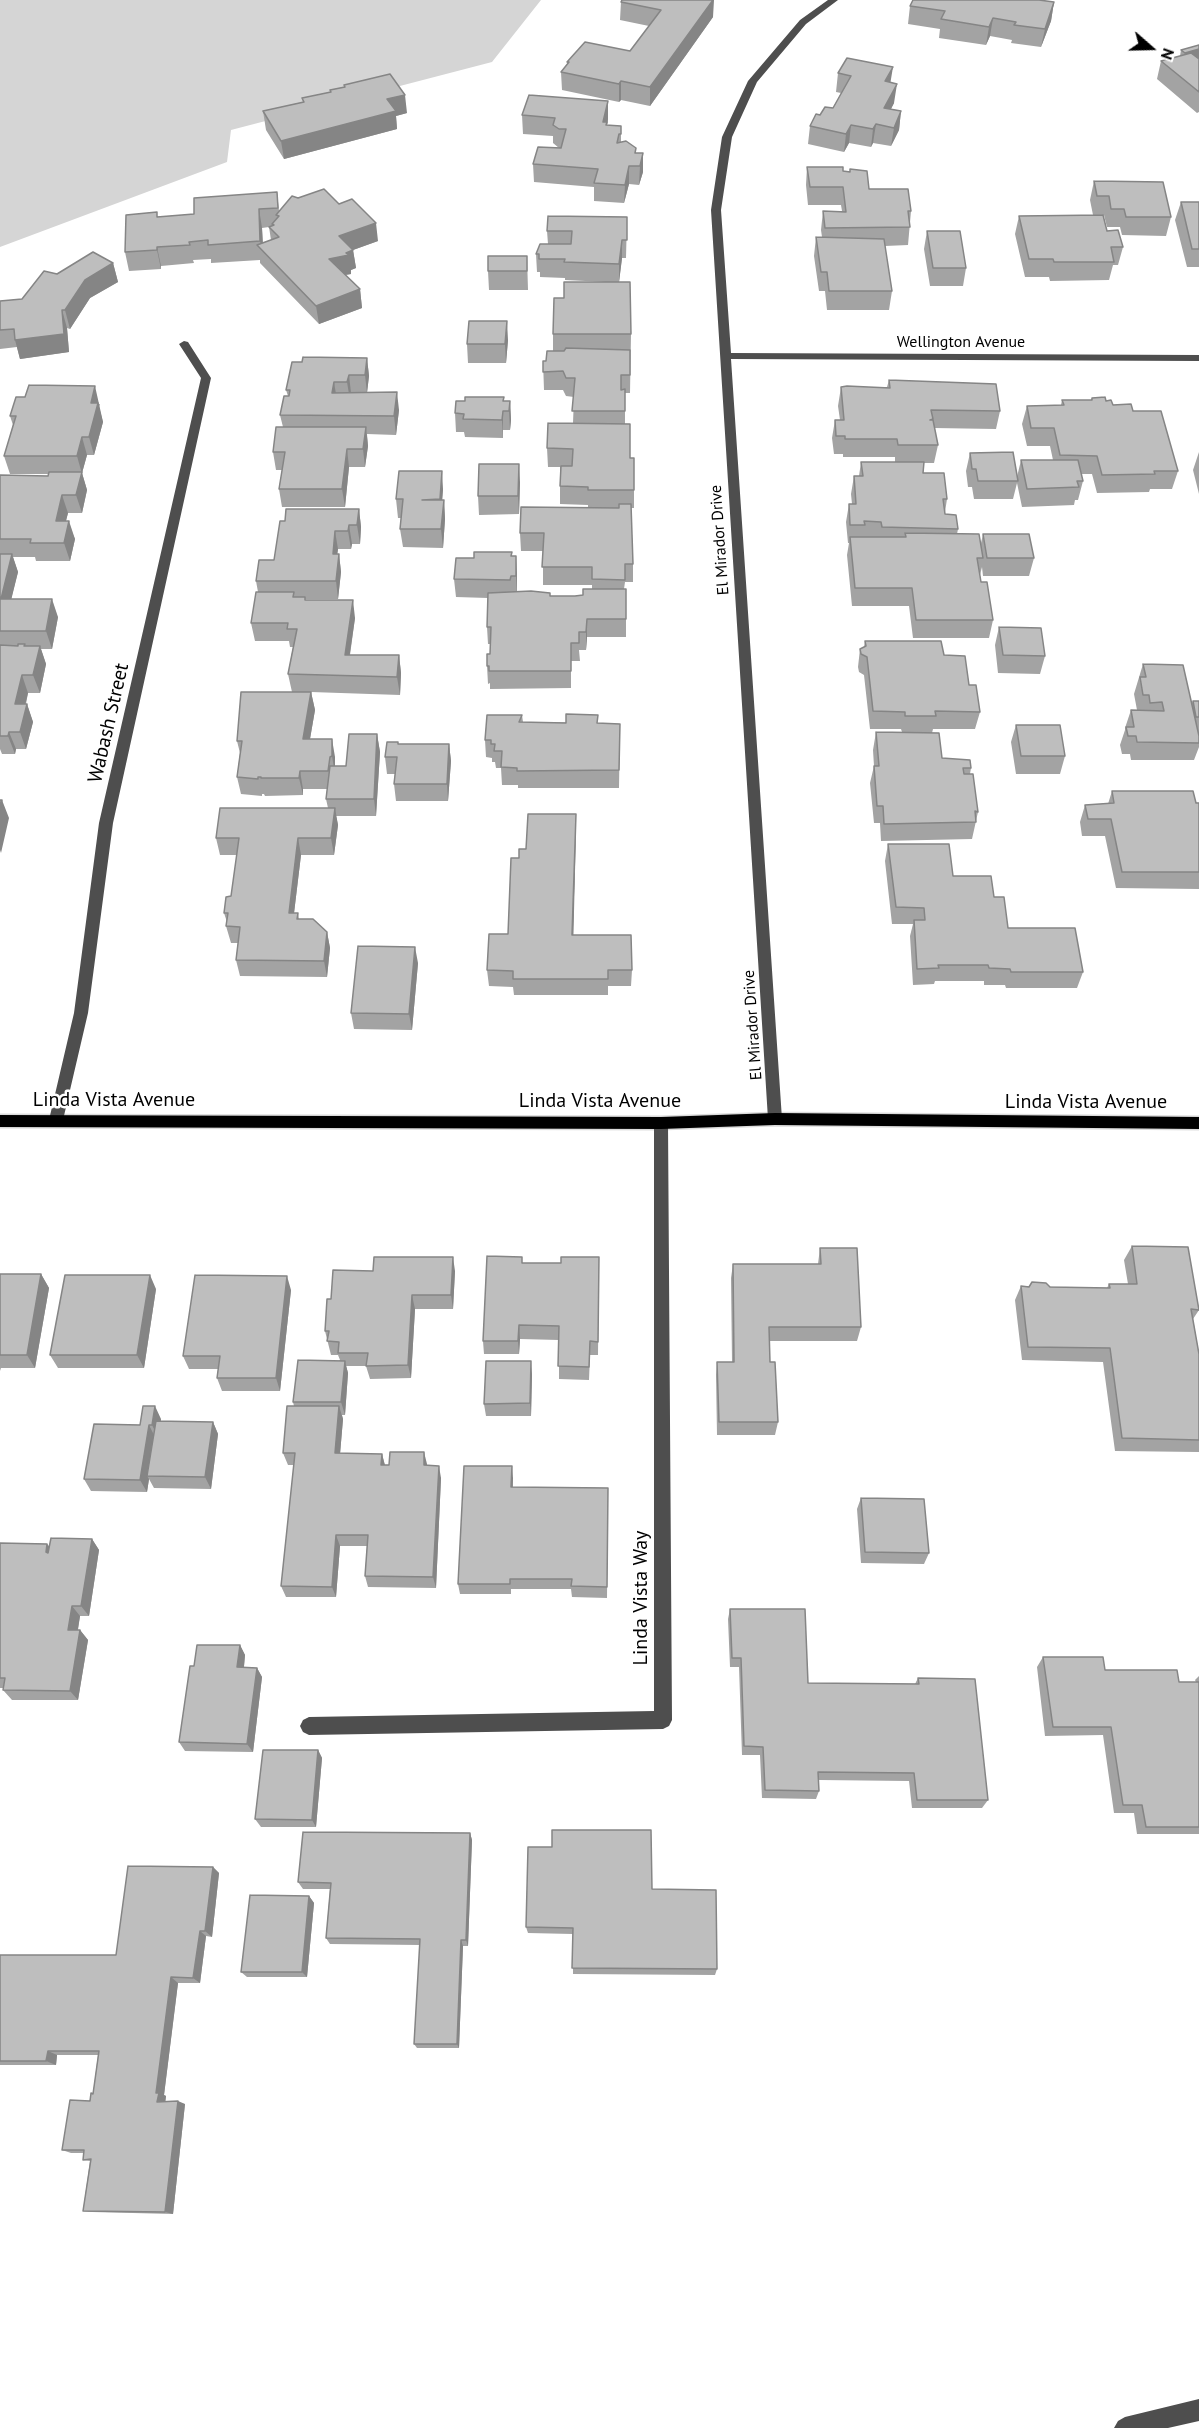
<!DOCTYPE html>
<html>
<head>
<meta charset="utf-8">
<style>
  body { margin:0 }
  #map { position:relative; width:1199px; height:2428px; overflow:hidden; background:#fff; font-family:"PT Sans",sans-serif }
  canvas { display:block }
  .north { position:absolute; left:1121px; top:18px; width:60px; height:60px; -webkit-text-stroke:4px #fff; paint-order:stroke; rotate:110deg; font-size:16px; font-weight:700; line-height:24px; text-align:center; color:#000 }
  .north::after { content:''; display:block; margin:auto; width:21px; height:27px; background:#000; clip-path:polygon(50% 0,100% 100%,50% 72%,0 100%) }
</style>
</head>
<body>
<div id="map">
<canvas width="1199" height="2428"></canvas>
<div class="north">N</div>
</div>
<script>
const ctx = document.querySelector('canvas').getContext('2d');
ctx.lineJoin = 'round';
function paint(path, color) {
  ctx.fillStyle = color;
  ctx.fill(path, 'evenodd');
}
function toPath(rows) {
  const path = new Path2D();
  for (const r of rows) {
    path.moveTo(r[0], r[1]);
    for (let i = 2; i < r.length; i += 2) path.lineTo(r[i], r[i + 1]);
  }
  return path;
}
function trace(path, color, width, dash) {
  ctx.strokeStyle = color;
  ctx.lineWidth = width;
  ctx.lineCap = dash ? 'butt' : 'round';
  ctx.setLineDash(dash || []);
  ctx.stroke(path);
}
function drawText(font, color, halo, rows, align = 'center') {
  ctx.font = font + ' "PT Sans",sans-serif';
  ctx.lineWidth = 5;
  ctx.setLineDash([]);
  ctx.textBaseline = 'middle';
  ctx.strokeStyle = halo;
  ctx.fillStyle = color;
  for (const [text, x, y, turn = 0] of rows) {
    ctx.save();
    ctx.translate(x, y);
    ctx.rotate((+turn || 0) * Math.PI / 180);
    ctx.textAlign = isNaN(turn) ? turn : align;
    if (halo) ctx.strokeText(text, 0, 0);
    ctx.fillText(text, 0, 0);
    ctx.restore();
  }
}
paint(toPath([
  [0,0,541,0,492,62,231,130,227,162,0,247]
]), '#d5d5d5');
const major = toPath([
  [775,1113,1199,1117,1199,1129,775,1125,661,1129,0,1127,0,1115,661,1117,775,1113]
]);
trace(major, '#dbdbdb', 3);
paint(toPath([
  [828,0,838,0,806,24,757,82,732,137,721,210,731,353,1199,355,1199,361,731,359,782,1119,780,1123,775,1125,770,1123,768,1119,711,210,722,137,748,81,800,20,828,0],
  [184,341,188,342,211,378,113,823,88,1013,63,1120,61,1124,56,1126,51,1124,49,1120,74,1013,99,823,201,378,179,344,184,341],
  [661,1117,666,1119,668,1123,672,1720,669,1726,663,1729,309,1735,303,1732,300,1726,303,1720,309,1717,654,1711,654,1123,656,1119,661,1117],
  [1199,2399,1199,2421,1168,2428,1114,2428,1118,2421,1125,2417,1199,2399]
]), '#4e4e4e');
paint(major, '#000');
paint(toPath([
  [621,2,713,17,650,106,621,100,619,102,562,90,561,72,567,65,567,62,630,51,649,26,620,20],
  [1054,2,1051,21,1041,47,1011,43,1012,40,990,36,986,45,939,38,940,29,908,24,910,6],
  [1199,45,1199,112,1197,113,1157,79,1161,61,1180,56,1181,50],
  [838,73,891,82,894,103,891,109,901,111,899,130,891,146,873,143,871,147,849,143,844,152,808,144,810,126,820,115,833,108,841,93,836,92],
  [344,85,407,113,396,116,397,129,284,159,266,130,263,111,303,102,302,98,330,92,330,90,344,87],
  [608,101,608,119,607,125,621,134,621,142,636,153,643,172,639,185,629,184,624,203,594,201,594,187,534,182,533,164,559,148,553,143,553,136,523,134,522,115],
  [807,167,843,171,869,189,911,211,908,245,885,246,892,291,889,310,827,310,825,291,819,291,814,256,816,237,822,237,821,230,823,211,842,211,841,205,808,205,806,185],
  [1094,181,1171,217,1166,236,1122,235,1120,227,1107,227,1104,215,1103,215,1107,231,1123,247,1118,265,1113,265,1109,280,1050,281,1049,277,1025,277,1015,234,1019,216,1093,215,1090,200],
  [277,192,279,211,378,241,353,250,356,268,351,270,351,274,345,275,360,289,362,308,319,324,260,263,260,260,211,263,211,259,193,260,194,263,161,266,161,269,129,271,125,252,157,212,157,217,194,214],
  [269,227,271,240,263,243,262,228],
  [1181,202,1199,202,1199,267,1187,267,1175,220],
  [627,217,626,258,622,258,619,282,631,334,630,393,625,393,625,424,630,458,634,458,634,508,631,508,633,564,633,582,625,582,624,589,626,589,626,637,587,637,586,650,579,650,580,661,571,661,571,688,490,689,490,683,488,684,487,666,490,654,490,644,488,644,487,627,488,598,456,597,454,579,474,558,512,552,512,556,517,574,517,591,550,596,575,596,583,595,592,589,592,585,543,585,543,551,521,551,520,533,588,508,588,505,560,504,560,467,548,467,547,448,573,423,574,397,566,396,563,390,544,390,543,361,546,361,553,351,553,334,564,298,606,282,565,280,565,278,540,277,540,272,537,272,536,254,548,244,547,231],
  [927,231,966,268,963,286,930,286,924,249],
  [527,256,528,290,489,290,488,271],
  [113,263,118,282,90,298,70,329,67,328,69,352,20,359,17,347,0,349,0,301,22,299,57,274],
  [508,340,506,363,468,363,467,344],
  [367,358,369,376,367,392,399,410,396,435,367,434,368,446,365,467,349,467,345,507,282,507,279,489,282,470,276,470,273,452,283,427,280,415,288,396,286,390,302,362],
  [889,380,1000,411,996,429,934,428,938,445,934,463,924,463,923,473,947,499,945,512,945,514,958,529,957,534,981,543,983,534,1034,558,1029,576,983,576,982,567,980,575,981,582,993,620,989,638,913,638,909,606,852,606,847,555,849,543,848,543,846,522,849,504,852,504,851,494,854,476,859,476,861,462,895,462,895,457,843,457,843,454,834,454,832,438,835,420,840,420,838,406,841,387,887,387],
  [504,397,504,401,510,401,511,420,510,430,503,430,503,438,465,437,464,432,456,432,455,413,465,401],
  [1092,398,1106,401,1113,405,1133,411,1178,471,1172,489,1150,489,1149,492,1097,493,1092,474,1081,474,1083,481,1078,500,1075,500,1074,505,1022,507,1017,483,1013,499,974,499,972,487,968,487,966,471,970,453,1017,477,1021,460,1053,460,1050,446,1027,446,1022,424,1027,406,1061,405,1062,400,1091,400],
  [100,404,99,407,103,422,94,455,87,455,82,473,87,490,82,513,68,513,66,521,75,539,70,561,36,561,35,557,13,557,18,572,11,599,58,617,52,649,41,649,46,664,40,693,28,693,26,704,27,704,33,722,26,749,16,749,15,754,2,754,0,749,0,475,48,476,48,474,10,474,4,456,13,425,10,416],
  [1199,452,1199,494,1193,470],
  [520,482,519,514,479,515,478,496],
  [443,489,442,500,444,500,445,519,443,548,403,547,400,529,402,518,398,518,396,499],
  [359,509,361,527,360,544,352,544,351,549,338,549,337,554,339,554,341,572,338,599,305,599,305,600,355,618,350,655,399,655,401,673,400,695,311,692,315,710,310,739,335,757,335,766,346,766,377,734,380,752,376,816,336,816,338,825,334,855,301,855,294,913,298,913,299,919,327,932,330,948,327,977,240,976,236,960,238,943,231,943,226,926,227,922,224,913,231,896,237,855,220,855,216,838,328,808,326,799,327,789,303,789,303,795,265,796,264,794,262,794,262,796,241,794,237,777,240,753,237,741,292,692,288,674,293,647,290,647,289,641,255,641,251,623,258,592,256,581,274,560,285,521],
  [999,627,1045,656,1040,674,998,673,995,645],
  [865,641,944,655,969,685,980,712,975,729,933,729,932,733,942,758,971,768,970,774,978,812,972,839,881,841,880,823,874,823,870,783,874,766,873,750,876,732,902,732,901,729,870,729,864,675,859,672,858,667,860,649,864,647],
  [1143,664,1192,703,1193,701,1199,701,1199,747,1194,760,1131,760,1130,754,1122,754,1120,745,1125,730,1125,728,1131,710,1137,710,1134,694],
  [522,715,523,722,598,723,620,724,619,788,518,788,518,785,502,785,501,768,496,768,495,762,492,762,492,758,486,757,485,740],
  [1016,725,1065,756,1060,774,1016,774,1011,742],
  [449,744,451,761,448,801,396,801,394,784,395,774,387,774,385,757],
  [1112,791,1199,803,1199,889,1116,888,1105,836,1082,836,1080,822,1085,805,1108,804],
  [576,814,573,935,632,970,631,986,608,986,608,995,514,995,513,987,489,986,487,970,508,934,519,858,526,849],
  [888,844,994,897,1008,928,1083,972,1077,988,1006,988,1005,985,984,985,984,981,935,981,934,984,913,985,910,936,913,924,892,924,885,861],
  [418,963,412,1030,354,1029,351,1013],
  [1132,1246,1199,1310,1193,1319,1199,1354,1199,1452,1115,1451,1103,1362,1022,1360,1015,1300,1021,1286,1107,1288,1109,1284,1128,1284,1124,1260],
  [820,1248,861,1327,857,1341,770,1341,770,1362,778,1422,775,1435,717,1435,716,1375,717,1362,732,1362,731,1278,733,1264,818,1264],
  [599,1257,598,1355,590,1355,589,1380,559,1379,559,1340,520,1339,519,1354,484,1354,483,1341,522,1263,561,1263],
  [455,1271,453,1309,415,1309,411,1378,370,1379,366,1366,346,1366,348,1373,345,1415,342,1415,343,1419,340,1454,382,1454,385,1465,427,1465,441,1478,436,1588,368,1587,365,1576,367,1546,340,1546,336,1597,286,1597,281,1586,294,1465,288,1465,283,1453,294,1406,293,1402,340,1360,338,1355,331,1355,325,1331,331,1299],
  [0,1274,41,1274,49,1288,35,1368,1,1368,0,1371],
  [156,1289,144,1368,58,1368,50,1355],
  [291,1290,280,1391,222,1391,217,1378,218,1369,189,1369,183,1356],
  [532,1374,531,1416,486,1416,484,1404],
  [161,1419,161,1421,213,1422,218,1434,211,1489,154,1488,149,1479,147,1492,91,1491,84,1479,140,1425],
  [513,1478,513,1487,608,1488,607,1598,572,1597,571,1589,511,1589,511,1594,460,1594,458,1584],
  [861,1498,929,1553,924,1564,861,1563,857,1509],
  [92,1539,99,1550,89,1616,80,1616,78,1630,80,1630,88,1640,78,1700,12,1700,3,1690,3,1688,0,1688,0,1543,47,1544,50,1547],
  [730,1609,808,1683,915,1684,918,1678,988,1800,982,1808,912,1808,909,1781,819,1780,819,1791,816,1799,762,1798,760,1755,742,1755,739,1667,730,1667,728,1619],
  [240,1645,245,1655,244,1667,257,1668,262,1677,253,1752,185,1751,179,1742,194,1666],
  [1043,1657,1105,1670,1179,1682,1196,1682,1195,1680,1199,1676,1199,1834,1137,1834,1134,1813,1114,1813,1103,1735,1045,1736,1037,1667],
  [318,1750,322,1758,316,1827,261,1827,255,1819],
  [470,1833,472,1840,468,1946,463,1946,459,2048,417,2048,414,2044,420,1945,330,1944,326,1938,330,1889,303,1889,298,1882],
  [213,1867,219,1873,212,1937,206,1936,200,1983,178,1983,164,2095,166,2096,165,2102,185,2104,173,2214,92,2212,83,2211,90,2161,83,2160,84,2153,71,2153,62,2150,93,2094,98,2055,57,2055,56,2065,0,2065,0,1955,116,1955],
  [652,1889,717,1969,715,1975,573,1974,573,1934,528,1933,526,1927],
  [309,1896,314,1903,307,1977,247,1977,241,1972]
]), '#a3a3a3');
paint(toPath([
  [713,0,714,0,713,17,650,106,650,87],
  [1054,2,1051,21,1041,47,1045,29],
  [993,18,990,36,986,45,989,27],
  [1199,49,1199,66,1180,71,1185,53],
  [893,67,890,85,885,81],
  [621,81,621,100,619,102,619,84],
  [897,84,894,103,882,126,884,108],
  [405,95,407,113,396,116,397,129,284,159,281,141,387,99],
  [608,101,608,119,607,126,603,122],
  [901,111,899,130,891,146,894,128],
  [876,124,873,143,871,147,873,129],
  [851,125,849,143,844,152,846,134],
  [643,153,643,172,639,185,640,166],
  [629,166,629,184,624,203,625,185],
  [259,209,262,228,263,251,262,250,260,241],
  [376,223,378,241,353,250,356,268,351,270,351,274,332,277,329,259,339,236],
  [622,240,622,258,619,282,619,264],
  [157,247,161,266,161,269,157,250],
  [113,263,118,282,90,298,70,329,65,310,85,280],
  [360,289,362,308,319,324,316,306],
  [62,310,67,328,69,352,20,359,15,340],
  [507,321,508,340,506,363,505,344],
  [367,358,369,376,367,393,365,375],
  [349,375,351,393,350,400,347,382],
  [334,382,337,400,332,393],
  [95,386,103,422,94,455,89,437,91,403],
  [397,392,399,410,396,435,394,416],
  [510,401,511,420,510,430,509,411],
  [503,411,503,438,502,420],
  [366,427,368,446,365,467,363,449],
  [82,437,87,455,82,473,87,490,82,513,76,495,82,474,77,456],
  [347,449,349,467,345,507,342,489],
  [519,464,520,482,519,514,518,496],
  [442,471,443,489,441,517,440,499],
  [62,495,68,513,61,539,56,521],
  [444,500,445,519,443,548,441,529],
  [359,509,361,527,360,544,357,525],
  [69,521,75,539,70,561,64,543],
  [349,525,352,544,351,549,348,531],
  [335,531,338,549,335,572,333,554],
  [12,554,18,572,7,617,1,599],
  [339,554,341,572,338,599,336,581],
  [516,556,517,574,517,594,516,576],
  [52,599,58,617,52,649,46,631],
  [353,600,355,618,347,673,345,655],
  [587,619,587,637,586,650,586,632],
  [40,646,46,664,40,693,33,675],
  [399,655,401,673,400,695,397,677],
  [22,675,28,693,21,722,15,704],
  [311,692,315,710,307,756,303,739],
  [27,704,33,722,26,749,20,732],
  [9,732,16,749,15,754,8,736],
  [377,734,380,752,376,816,374,799],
  [332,739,335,757,335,774,332,756],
  [449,744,451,761,448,801,447,784],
  [300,771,303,789,303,795,299,778],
  [2,800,9,818,1,853,0,850,0,810],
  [335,808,338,825,334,855,331,838],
  [576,814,576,831,573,952,572,935],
  [298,838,301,855,292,930,289,913],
  [327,932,330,948,327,977,324,961],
  [415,947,418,963,412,1030,409,1014],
  [453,1257,455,1271,453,1309,451,1295],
  [41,1274,49,1288,35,1368,27,1355],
  [150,1275,156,1289,144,1368,137,1355],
  [287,1276,291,1290,280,1391,276,1378],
  [412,1295,415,1309,411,1378,408,1365],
  [519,1325,520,1339,519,1354,518,1341],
  [345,1361,348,1373,345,1415,341,1402],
  [531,1361,532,1374,531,1416,530,1403],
  [155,1406,161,1419,158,1437,152,1425],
  [339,1406,343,1419,339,1466,335,1453],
  [213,1422,218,1434,211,1489,205,1477],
  [149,1425,155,1437,147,1476,149,1479,147,1492,140,1480],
  [424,1452,427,1464,427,1477,424,1465],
  [382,1454,385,1466,381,1465],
  [439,1466,441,1478,436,1588,433,1577],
  [512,1466,513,1478,512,1499,511,1487],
  [336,1535,340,1546,336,1597,332,1587],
  [92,1539,99,1550,89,1616,81,1606],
  [47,1544,55,1555,46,1552],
  [72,1606,80,1616,76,1640,68,1630],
  [80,1630,88,1640,78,1700,70,1691],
  [240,1645,245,1655,243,1676,237,1667],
  [257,1668,262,1677,253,1752,247,1744],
  [318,1750,322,1758,316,1827,312,1820],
  [470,1833,472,1840,468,1946,466,1940],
  [213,1867,219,1873,212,1937,205,1931],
  [309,1896,314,1903,307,1977,302,1972],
  [200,1931,206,1936,200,1983,193,1978],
  [461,1940,463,1946,459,2048,457,2044],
  [171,1977,178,1983,164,2095,166,2096,165,2105,157,2102,156,2093],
  [48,2051,57,2055,56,2065,46,2061],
  [178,2101,185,2104,173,2214,165,2212]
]), '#858585');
const building = toPath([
  [622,0,713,0,650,87,621,81,619,84,561,72,569,62,567,62,585,42,630,51,661,10,621,2,622,0],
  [913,0,1039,0,1054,2,1045,29,1014,25,1016,22,993,18,989,27,941,19,945,11,910,6,913,0],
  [1199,45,1199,49,1185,53,1181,50,1199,45],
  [1191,53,1199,59,1199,92,1161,61,1191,53],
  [847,58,893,67,885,81,897,84,884,108,901,111,894,128,876,124,873,129,851,125,846,134,810,126,816,114,820,115,825,107,833,108,851,76,838,73,847,58],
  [390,74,405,95,387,99,396,111,281,141,263,111,304,102,302,98,331,92,330,90,345,87,344,85,390,74],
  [529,95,608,101,603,122,607,122,606,125,621,126,621,134,619,134,617,143,626,141,636,148,635,153,643,153,640,166,629,166,625,185,594,183,598,169,533,164,538,147,561,148,566,129,559,129,553,125,555,118,522,115,529,95],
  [807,167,843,167,843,171,850,172,850,169,867,171,869,189,908,189,911,211,908,211,910,227,825,228,823,211,846,212,843,187,810,187,807,167],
  [1094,181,1163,182,1171,217,1126,217,1124,209,1111,209,1109,196,1097,196,1094,181],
  [324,189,339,204,352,199,376,223,339,236,353,250,346,253,349,255,329,259,360,289,316,306,257,245,279,237,269,227,274,225,272,224,279,216,276,215,292,196,298,198,324,189],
  [277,192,278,208,259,209,260,241,208,245,208,240,189,242,190,245,157,247,157,250,125,252,126,215,157,212,157,217,194,214,194,198,277,192],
  [1181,202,1199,202,1199,249,1192,249,1181,202],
  [1103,215,1107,231,1118,230,1123,247,1111,247,1114,262,1054,262,1053,259,1029,259,1019,216,1103,215],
  [548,216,627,217,627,240,622,240,619,264,564,262,565,259,539,259,539,254,536,254,540,244,571,244,572,231,547,231,548,216],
  [927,231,960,231,966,268,933,268,927,231],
  [816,237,884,239,892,291,829,291,827,272,821,272,816,237],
  [93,252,113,263,85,280,65,310,62,310,64,334,15,340,14,329,0,330,0,301,22,299,44,271,57,274,93,252],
  [488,256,527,256,527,271,488,271,488,256],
  [564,282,630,282,631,334,553,334,554,298,564,298,564,282],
  [469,321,507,321,505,344,467,344,469,321],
  [566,348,630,350,630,375,621,375,621,390,625,389,625,411,572,411,575,378,566,378,563,371,543,372,543,361,546,361,547,351,564,351,566,348],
  [303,357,367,358,365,375,349,375,347,382,334,382,332,393,397,392,394,416,280,415,284,396,289,396,290,390,286,390,292,362,302,362,303,357],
  [889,380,996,384,1000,411,931,410,933,419,930,420,933,420,938,445,898,445,897,439,845,439,845,436,836,436,835,420,844,420,841,387,847,386,890,388,889,380],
  [29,385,95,386,91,403,98,403,89,437,82,437,77,456,4,456,16,416,10,416,16,397,25,397,29,385],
  [465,397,504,397,503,401,510,401,509,411,503,411,502,420,463,419,464,414,455,413,456,401,465,401,465,397],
  [1105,397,1106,401,1111,400,1113,405,1131,404,1133,411,1161,411,1178,471,1154,471,1155,474,1102,475,1097,456,1060,455,1054,428,1031,428,1027,406,1064,405,1062,400,1092,400,1092,398,1105,397],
  [548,423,630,424,630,458,634,458,634,490,588,490,588,487,560,486,561,466,572,466,573,449,547,448,548,423],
  [276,427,366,427,363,449,347,449,342,489,279,489,285,452,273,452,276,427],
  [1013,452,1018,481,978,481,976,469,972,469,970,453,1013,452],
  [1021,460,1078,460,1083,481,1077,481,1079,487,1027,489,1021,460],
  [861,462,924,462,923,473,944,473,947,499,943,499,945,514,956,515,958,529,882,527,881,522,864,521,865,525,850,525,849,504,856,504,854,476,863,476,861,462],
  [479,464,519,464,518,496,478,496,479,464],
  [399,471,442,471,440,499,422,500,444,500,441,529,400,529,403,499,396,499,399,471],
  [49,472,82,472,76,495,62,495,56,521,69,521,64,543,30,543,31,539,0,539,0,475,48,476,49,472],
  [619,504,631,504,633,564,625,564,625,580,592,579,592,567,542,567,544,533,520,533,521,507,619,508,619,504],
  [286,509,359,509,357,525,349,525,348,531,335,531,333,554,339,554,336,581,256,581,259,560,274,560,280,521,285,521,286,509],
  [905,533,979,534,983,558,977,558,981,582,987,582,993,620,916,620,912,588,855,588,850,537,906,537,905,533],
  [983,534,1029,534,1034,558,987,558,983,534],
  [474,552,512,552,511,556,516,556,516,576,511,576,510,580,454,579,456,558,474,558,474,552],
  [0,554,12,554,1,599,52,599,46,631,0,631,0,554],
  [583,589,626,589,626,619,587,619,586,632,579,632,579,643,571,643,571,671,489,671,489,666,487,666,487,654,490,654,491,627,487,627,488,593,531,591,550,593,550,596,575,596,583,595,583,589],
  [256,592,294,592,293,597,305,597,305,600,353,600,345,655,399,655,397,677,288,674,297,629,287,629,288,623,251,623,256,592],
  [999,627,1041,628,1045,656,1003,655,999,627],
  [865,641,941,641,944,655,965,656,969,685,976,685,980,712,935,711,936,716,905,716,905,712,873,711,867,657,861,654,860,649,866,646,865,641],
  [18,644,25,644,24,646,40,646,33,675,22,675,15,704,27,704,20,732,9,732,8,736,0,736,0,645,18,646,18,644],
  [1143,664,1183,665,1199,736,1199,743,1137,742,1136,736,1128,736,1126,727,1134,727,1131,710,1164,711,1162,702,1150,703,1149,695,1143,695,1140,677,1146,677,1143,664],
  [241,692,311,692,303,739,332,739,332,756,330,757,328,771,300,771,299,778,261,778,261,777,258,777,258,779,237,777,242,741,237,741,241,692],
  [1193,701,1199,701,1199,717,1196,717,1193,701],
  [566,714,598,715,597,723,620,724,619,770,517,771,517,768,501,767,502,751,494,751,495,744,491,744,491,740,485,740,487,715,522,715,519,722,566,723,566,714],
  [1016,725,1060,725,1065,756,1021,756,1016,725],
  [876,732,939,733,942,758,970,760,971,768,963,768,964,774,973,774,978,812,975,811,976,822,884,824,883,806,877,806,874,766,879,766,876,732],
  [349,734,377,734,374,799,326,799,330,766,346,766,349,734],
  [387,742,398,742,398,744,449,744,447,784,394,784,397,757,385,757,387,742],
  [1112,791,1193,791,1196,803,1199,803,1199,872,1122,872,1111,819,1088,819,1085,805,1114,803,1112,791],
  [0,800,2,800,0,810,0,800],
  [220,808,335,808,331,838,298,838,289,913,298,913,297,919,313,919,327,932,324,961,236,960,240,927,226,926,228,913,224,913,226,897,231,896,239,838,216,838,220,808],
  [528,814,576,814,572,935,631,935,632,970,608,970,608,979,513,979,513,971,487,970,489,934,508,934,511,858,519,858,519,849,526,849,528,814],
  [888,844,949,844,953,876,991,876,994,897,1004,897,1008,928,1075,928,1083,972,1011,972,1010,969,989,968,988,965,938,965,939,968,917,969,914,920,925,920,924,908,896,907,888,844],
  [358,946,415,947,409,1014,351,1013,358,946],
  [1132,1246,1188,1247,1199,1310,1191,1309,1199,1354,1199,1440,1122,1438,1110,1348,1028,1347,1021,1286,1029,1287,1032,1282,1046,1283,1050,1287,1110,1288,1109,1284,1137,1284,1132,1246],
  [820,1248,857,1248,861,1327,769,1327,770,1362,775,1362,778,1422,719,1422,717,1362,734,1362,733,1264,821,1264,820,1248],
  [487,1256,522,1257,522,1263,561,1263,561,1257,599,1257,598,1342,590,1341,589,1367,558,1366,559,1326,519,1325,518,1341,483,1341,487,1256],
  [374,1257,453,1257,451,1295,412,1295,408,1365,366,1366,368,1353,338,1353,339,1342,327,1341,329,1331,325,1331,327,1299,331,1299,333,1270,373,1271,374,1257],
  [0,1274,41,1274,27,1355,0,1355,0,1274],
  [65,1275,150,1275,137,1355,50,1355,65,1275],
  [195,1275,287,1276,276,1378,217,1378,220,1356,183,1356,195,1275],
  [298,1360,345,1361,341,1402,293,1402,298,1360],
  [486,1361,531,1361,530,1403,484,1404,486,1361],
  [143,1406,155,1406,152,1425,149,1425,140,1480,84,1479,94,1424,140,1425,143,1406],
  [287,1406,339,1406,335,1453,382,1454,381,1465,389,1465,390,1452,424,1452,424,1465,439,1466,433,1577,365,1576,368,1535,336,1535,332,1587,281,1586,295,1453,283,1453,287,1406],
  [156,1421,213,1422,205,1477,147,1476,156,1421],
  [464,1466,512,1466,511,1487,608,1488,607,1587,571,1586,572,1579,510,1579,510,1584,458,1584,464,1466],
  [861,1498,924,1499,929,1553,865,1552,861,1498],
  [51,1538,92,1539,81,1606,72,1606,68,1630,80,1630,70,1691,3,1690,5,1678,0,1678,0,1543,47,1544,46,1552,48,1553,51,1538],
  [730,1609,805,1609,808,1683,919,1684,918,1678,975,1679,988,1800,917,1800,914,1773,818,1772,819,1791,765,1790,763,1747,744,1746,741,1658,732,1658,730,1609],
  [197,1645,240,1645,237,1667,257,1668,247,1744,179,1742,190,1666,194,1666,197,1645],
  [1043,1657,1103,1657,1105,1670,1177,1670,1179,1682,1199,1682,1199,1827,1146,1827,1142,1805,1123,1805,1111,1727,1053,1727,1043,1657],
  [263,1750,318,1750,312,1820,255,1819,263,1750],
  [552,1830,651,1830,652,1889,716,1890,717,1969,572,1968,573,1928,526,1927,528,1847,552,1847,552,1830],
  [303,1832,470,1833,466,1940,461,1940,457,2044,414,2044,420,1939,326,1938,331,1883,298,1882,303,1832],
  [128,1866,213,1867,205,1931,200,1931,193,1978,171,1977,156,2093,159,2093,157,2102,178,2101,165,2212,83,2211,91,2159,83,2160,84,2150,62,2150,70,2100,90,2101,91,2093,93,2094,99,2051,48,2051,46,2061,0,2061,0,1955,116,1955,128,1866],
  [250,1895,309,1896,302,1972,241,1972,250,1895]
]);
paint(building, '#bebebe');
trace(building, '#858585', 1.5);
drawText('16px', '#000', '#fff', [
  ["Wellington Avenue",961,342],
  ["El Mirador Drive",720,540,-94],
  ["El Mirador Drive",753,1025,-94]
]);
drawText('20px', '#000', '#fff', [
  ["Wabash Street",109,723,-77],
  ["Linda Vista Avenue",114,1100],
  ["Linda Vista Avenue",600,1101],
  ["Linda Vista Avenue",1086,1102],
  ["Linda Vista Way",641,1598,-90]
]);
</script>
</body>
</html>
